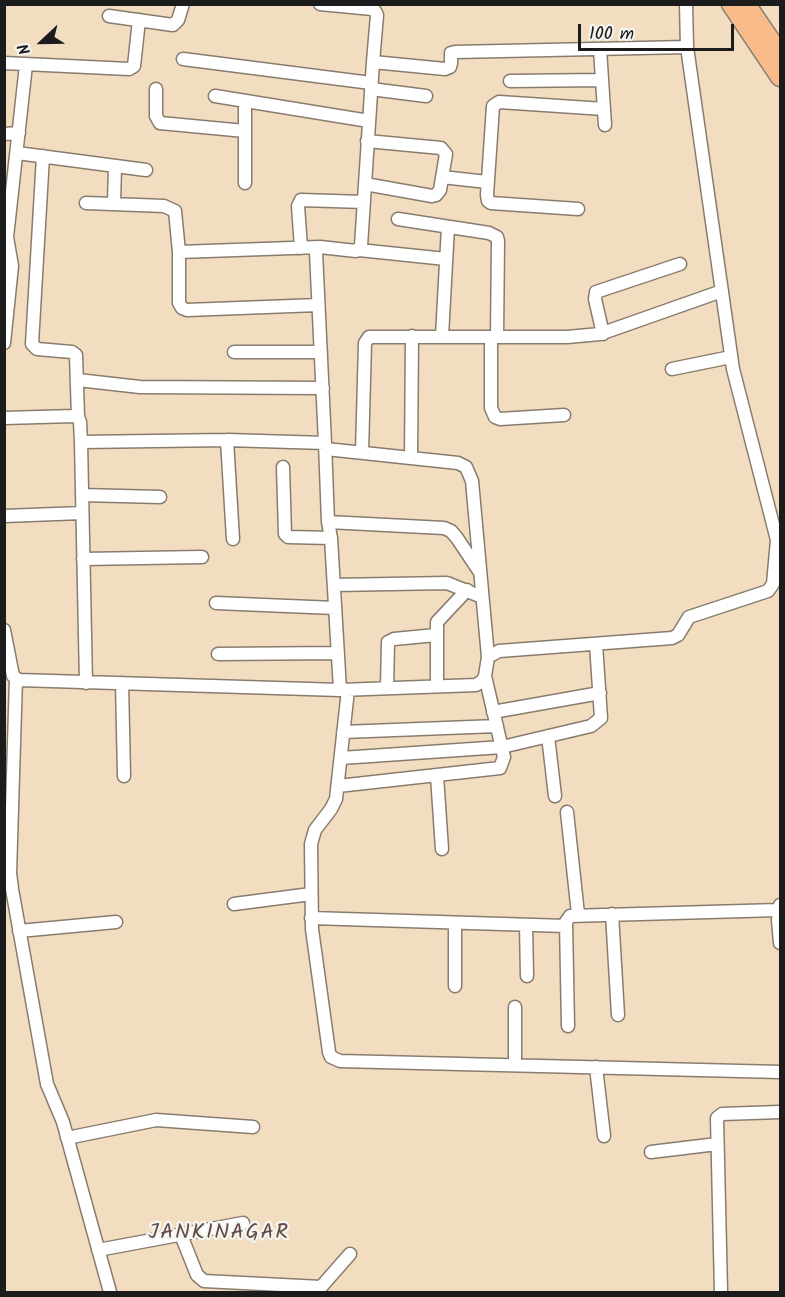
<!DOCTYPE html>
<html>
<head>
<meta charset="utf-8">
<style>
  body { margin:0 }
  #map { position:relative; width:785px; height:1297px; overflow:hidden; background:#f3ddc0; font-family:Kalam,sans-serif }
  canvas { display:block }
  .frame { position:absolute; inset:0; border:6px solid #1c1c1c; pointer-events:none }
  .north { position:absolute; left:12px; top:12px; width:60px; height:60px; -webkit-text-stroke:4px #f6f6f2; paint-order:stroke; rotate:248deg; font-size:16px; font-weight:700; line-height:24px; text-align:center; color:#1c1c1c }
  .north::after { content:''; display:block; margin:auto; width:21px; height:27px; background:#1c1c1c; clip-path:polygon(50% 0,100% 100%,50% 72%,0 100%) }
  .scale { position:absolute; left:578px; top:24px; width:156px; height:27px; box-sizing:border-box; border:3px solid #1c1c1c; border-top:0; padding-left:8px; font-size:18px; line-height:21px; white-space:nowrap; color:#1c1c1c; -webkit-text-stroke:4px #f6f6f2; paint-order:stroke }
</style>
</head>
<body>
<div id="map">
<canvas width="785" height="1297"></canvas>
<div class="frame"></div>
<div class="north">N</div>
<div class="scale">100 m</div>
</div>
<script>
const ctx = document.querySelector('canvas').getContext('2d');
ctx.lineJoin = 'round';
function toPath(rows) {
  const path = new Path2D();
  for (const r of rows) {
    path.moveTo(r[0], r[1]);
    for (let i = 2; i < r.length; i += 2) path.lineTo(r[i], r[i + 1]);
  }
  return path;
}
function trace(path, color, width, dash) {
  ctx.strokeStyle = color;
  ctx.lineWidth = width;
  ctx.lineCap = dash ? 'butt' : 'round';
  ctx.setLineDash(dash || []);
  ctx.stroke(path);
}
function drawText(font, color, halo, rows, align = 'center') {
  ctx.font = font + ' Kalam,sans-serif';
  ctx.lineWidth = 4.5;
  ctx.setLineDash([]);
  ctx.textBaseline = 'middle';
  ctx.strokeStyle = halo;
  ctx.fillStyle = color;
  for (const [text, x, y, turn = 0] of rows) {
    ctx.save();
    ctx.translate(x, y);
    ctx.rotate((+turn || 0) * Math.PI / 180);
    ctx.textAlign = isNaN(turn) ? turn : align;
    if (halo) ctx.strokeText(text, 0, 0);
    ctx.fillText(text, 0, 0);
    ctx.restore();
  }
}
const minor = toPath([
  [320,4,372,9,375,11,377,15,373,62],
  [686,4,687,47,733,369,777,540,780,546],
  [109,16,173,25,178,20,183,4],
  [600,49,605,125],
  [183,59,371,83],
  [4,63,129,69,134,66,139,20],
  [510,81,602,80],
  [156,89,156,116,160,123,245,131],
  [371,89,426,96],
  [215,96,369,121],
  [245,101,245,183],
  [4,134,19,133],
  [17,153,146,170],
  [43,156,32,344,37,349,72,352,76,355,78,417],
  [442,177,487,182],
  [365,184,432,196,436,195,440,190,446,154,441,148,367,141],
  [86,203,164,206,175,211,179,252,179,303,182,308,187,310,318,305],
  [114,204,115,166],
  [578,209,491,203,488,201,487,195,493,106,499,102,604,109],
  [398,219,489,233,497,237,498,241,497,337],
  [301,248,298,206,301,200,364,202],
  [359,250,446,259],
  [179,252,320,247],
  [603,334,595,299,596,292,680,264],
  [442,336,448,227],
  [491,337,491,408,495,417,500,419,564,415],
  [4,343,12,266,7,237,26,65],
  [234,352,321,352],
  [672,369,731,357],
  [78,380,140,387,323,388],
  [4,418,74,416,78,417,80,422,81,442,227,440,325,443,328,522,331,538,340,690,476,685,482,681,485,676,488,657,499,651,672,638,678,635,689,617,768,591,773,584,777,540],
  [227,440,233,539],
  [81,442,86,683],
  [325,443,316,252,317,248,320,247,356,251,361,246,373,62,445,69,450,67,451,63,451,53,455,52,687,47],
  [326,449,458,463,466,467,472,481,488,657],
  [362,452,365,343,369,337,567,337,600,334,722,291],
  [411,457,412,336],
  [283,467,285,534,288,537,331,538],
  [82,495,160,497],
  [4,516,82,513],
  [328,522,444,528,451,531,457,538,479,571],
  [83,559,202,557],
  [334,585,447,583,482,597],
  [216,603,335,608],
  [4,630,13,676,19,680,340,690],
  [218,654,338,653],
  [16,678,10,873,12,889,47,1084,63,1122,110,1292],
  [122,683,124,776],
  [437,686,437,622,467,590],
  [387,688,388,642,394,639,436,635],
  [348,690,336,799,331,809,315,830,311,844,312,929,329,1052,331,1057,340,1061,780,1072],
  [493,712,600,693],
  [343,732,497,726],
  [548,736,555,796],
  [341,758,502,747,591,726,601,718,596,644],
  [437,776,442,849],
  [338,786,500,768,504,757,485,676],
  [567,812,578,914],
  [234,904,311,894],
  [780,905,778,920,780,943],
  [612,914,618,1015],
  [311,918,566,926],
  [455,923,455,986],
  [526,925,527,976],
  [19,931,116,922],
  [515,1007,515,1065],
  [568,1026,566,922,570,916,778,910],
  [596,1067,604,1136],
  [67,1138,156,1120,253,1127],
  [651,1152,717,1144],
  [181,1235,197,1275,204,1281,321,1287,350,1254],
  [98,1250,243,1223],
  [721,1292,717,1118,722,1114,780,1112]
]);
const highway = toPath([
  [731,4,780,77],
  [746,4,780,54]
]);
trace(minor, '#887c6e', 15);
trace(highway, '#887c6e', 21);
trace(minor, '#fff', 12);
trace(highway, '#fabb8b', 18);
ctx.letterSpacing = '1.5px';
drawText('22px', '#614b44', '#f6f6f2', [
  ["JANKINAGAR",219,1234]
]);
ctx.letterSpacing = '0px';
</script>
</body>
</html>
